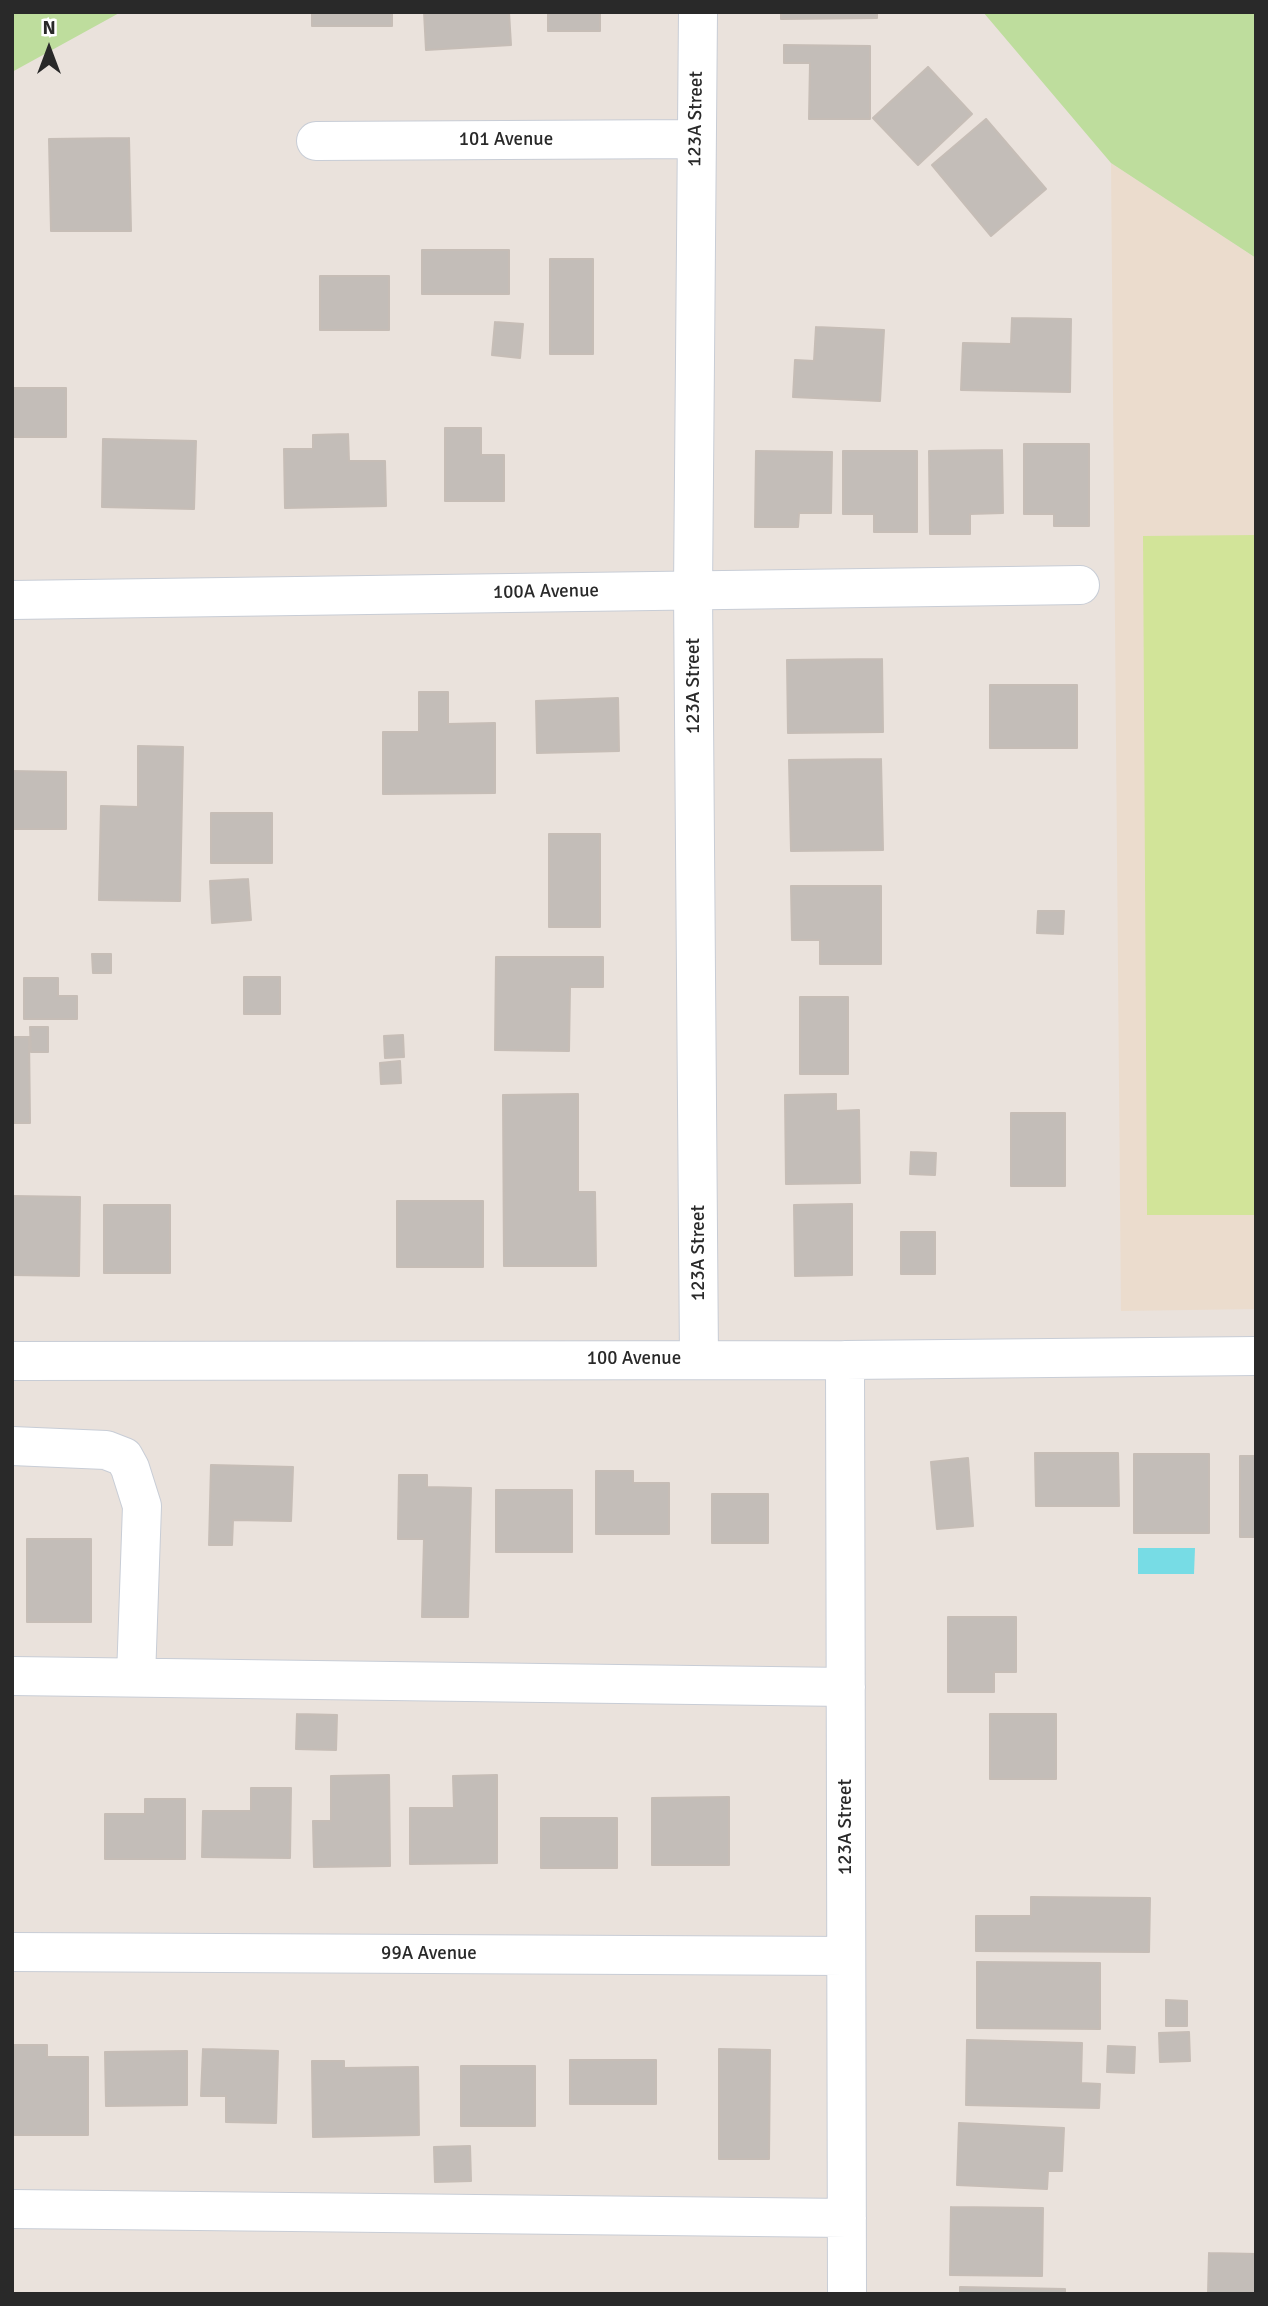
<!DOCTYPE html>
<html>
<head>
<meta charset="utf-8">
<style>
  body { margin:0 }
  #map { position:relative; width:1268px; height:2306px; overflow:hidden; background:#eae2dc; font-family:Signika,sans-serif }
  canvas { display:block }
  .frame { position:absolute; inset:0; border:14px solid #292929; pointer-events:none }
  .north { position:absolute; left:14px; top:14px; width:70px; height:70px; -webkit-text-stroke:5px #fff; paint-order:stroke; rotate:0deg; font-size:19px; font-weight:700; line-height:28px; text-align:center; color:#292929 }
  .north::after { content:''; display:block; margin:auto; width:24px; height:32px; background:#292929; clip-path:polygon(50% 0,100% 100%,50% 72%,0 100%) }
</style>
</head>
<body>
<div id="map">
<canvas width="1268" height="2306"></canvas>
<div class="frame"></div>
<div class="north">N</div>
</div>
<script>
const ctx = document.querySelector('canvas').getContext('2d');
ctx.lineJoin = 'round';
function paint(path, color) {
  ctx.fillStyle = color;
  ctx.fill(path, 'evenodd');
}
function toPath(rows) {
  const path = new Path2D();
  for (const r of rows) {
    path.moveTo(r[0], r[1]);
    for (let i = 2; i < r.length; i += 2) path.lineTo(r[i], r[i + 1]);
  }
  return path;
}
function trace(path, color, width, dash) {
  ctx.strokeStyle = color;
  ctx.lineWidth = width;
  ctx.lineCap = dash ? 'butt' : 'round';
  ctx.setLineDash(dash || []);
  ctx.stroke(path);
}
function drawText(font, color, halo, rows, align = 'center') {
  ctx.font = font + ' Signika,sans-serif';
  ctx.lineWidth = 5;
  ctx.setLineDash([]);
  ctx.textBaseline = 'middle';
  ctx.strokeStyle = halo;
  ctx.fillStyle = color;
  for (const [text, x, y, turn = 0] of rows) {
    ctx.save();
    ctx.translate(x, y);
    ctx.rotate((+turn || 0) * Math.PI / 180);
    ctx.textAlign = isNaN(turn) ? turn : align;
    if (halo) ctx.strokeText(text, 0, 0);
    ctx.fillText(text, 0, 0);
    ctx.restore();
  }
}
paint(toPath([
  [1111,163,1256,258,1256,1309,1121,1311]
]), '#ebdccd');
paint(toPath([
  [12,12,121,12,12,72],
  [983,12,1256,12,1256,258,1111,163]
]), '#bedd9d');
paint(toPath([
  [1256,535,1256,1215,1147,1215,1143,536]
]), '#d2e499');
paint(toPath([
  [1138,1548,1195,1548,1194,1574,1138,1574]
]), '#77dce5');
const building = toPath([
  [312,12,392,12,392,26,312,26,312,12],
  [424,12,509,12,511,45,426,50,424,12],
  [548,12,600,12,600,31,548,31,548,12],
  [781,12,877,12,877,18,781,19,781,12],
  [784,45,870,46,870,119,809,119,810,63,784,63,784,45],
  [928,67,972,114,918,165,873,118,928,67],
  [986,119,1046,189,991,236,932,165,986,119],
  [129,138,131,231,51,231,49,139,129,138],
  [422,250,509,250,509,294,422,294,422,250],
  [550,259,593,259,593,354,550,354,550,259],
  [320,276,389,276,389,330,320,330,320,276],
  [1012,318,1071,319,1070,392,961,390,963,343,1011,344,1012,318],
  [495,322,523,324,520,358,492,355,495,322],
  [816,327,884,330,880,401,793,397,795,360,814,361,816,327],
  [12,388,66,388,66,437,12,437,12,388],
  [445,428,481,428,481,455,504,455,504,501,445,501,445,428],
  [348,434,349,461,385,461,386,506,285,508,284,449,313,449,313,435,348,434],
  [103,439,196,441,194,509,102,507,103,439],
  [1024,444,1089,444,1089,526,1054,526,1054,514,1024,514,1024,444],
  [1002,450,1003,513,970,514,970,534,930,534,929,451,1002,450],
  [756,451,832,452,831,513,799,513,798,527,755,527,756,451],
  [843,451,917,451,917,532,874,532,874,514,843,514,843,451],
  [882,659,883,732,788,733,787,660,882,659],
  [990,685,1077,685,1077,748,990,748,990,685],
  [419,692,448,692,448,724,495,723,495,793,383,794,383,732,419,732,419,692],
  [618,698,619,751,537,753,536,701,618,698],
  [138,746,183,747,180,901,99,900,101,806,138,807,138,746],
  [881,759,883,850,791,851,789,760,881,759],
  [12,771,66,772,66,829,12,829,12,771],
  [211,813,272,813,272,863,211,863,211,813],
  [549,834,600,834,600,927,549,927,549,834],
  [248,879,251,920,212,923,210,881,248,879],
  [791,886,881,886,881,964,820,964,820,940,792,940,791,886],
  [1038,911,1064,911,1063,934,1037,933,1038,911],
  [92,954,111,954,111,973,93,973,92,954],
  [496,957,603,957,603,987,570,987,569,1051,495,1050,496,957],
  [244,977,280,977,280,1014,244,1014,244,977],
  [24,978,58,978,58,996,77,996,77,1019,24,1019,24,978],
  [800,997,848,997,848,1074,800,1074,800,997],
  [30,1027,48,1027,48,1052,31,1052,30,1027],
  [403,1035,404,1057,385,1058,384,1036,403,1035],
  [12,1037,29,1037,30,1123,12,1123,12,1037],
  [400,1061,401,1083,381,1084,380,1063,400,1061],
  [578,1094,578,1192,595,1192,596,1266,504,1266,503,1095,578,1094],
  [836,1094,836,1111,859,1110,860,1183,786,1184,785,1095,836,1094],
  [1011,1113,1065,1113,1065,1186,1011,1186,1011,1113],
  [911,1152,936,1153,935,1175,910,1174,911,1152],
  [12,1196,80,1197,79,1276,12,1275,12,1196],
  [397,1201,483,1201,483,1267,397,1267,397,1201],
  [852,1204,852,1275,795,1276,794,1205,852,1204],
  [104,1205,170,1205,170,1273,104,1273,104,1205],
  [901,1232,935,1232,935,1274,901,1274,901,1232],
  [1035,1453,1118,1453,1119,1506,1036,1506,1035,1453],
  [1134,1454,1209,1454,1209,1533,1134,1533,1134,1454],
  [1240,1456,1256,1456,1256,1537,1240,1537,1240,1456],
  [968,1458,973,1526,937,1529,931,1462,968,1458],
  [211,1465,293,1467,291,1521,233,1520,232,1545,209,1545,211,1465],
  [596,1471,633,1471,633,1483,669,1483,669,1534,596,1534,596,1471],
  [399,1475,427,1475,427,1487,471,1488,468,1617,422,1617,424,1539,398,1539,399,1475],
  [496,1490,572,1490,572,1552,496,1552,496,1490],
  [712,1494,768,1494,768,1543,712,1543,712,1494],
  [27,1539,91,1539,91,1622,27,1622,27,1539],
  [948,1617,1016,1617,1016,1672,994,1672,994,1692,948,1692,948,1617],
  [297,1714,337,1715,336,1750,296,1749,297,1714],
  [990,1714,1056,1714,1056,1779,990,1779,990,1714],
  [389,1775,390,1866,314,1867,313,1821,331,1821,331,1776,389,1775],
  [497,1775,497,1863,410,1864,410,1808,454,1808,453,1776,497,1775],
  [251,1788,291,1788,290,1858,202,1857,203,1811,251,1811,251,1788],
  [729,1797,729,1865,652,1865,652,1798,729,1797],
  [145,1799,185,1799,185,1859,105,1859,105,1814,145,1814,145,1799],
  [541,1818,617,1818,617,1868,541,1868,541,1818],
  [1031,1897,1150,1898,1149,1952,976,1951,976,1916,1031,1916,1031,1897],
  [977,1962,1100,1963,1100,2029,977,2028,977,1962],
  [1166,2000,1187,2001,1187,2026,1166,2026,1166,2000],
  [1189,2032,1190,2061,1160,2062,1159,2033,1189,2032],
  [967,2040,1082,2043,1081,2083,1100,2084,1099,2108,966,2105,967,2040],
  [12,2045,47,2045,47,2057,88,2057,88,2135,12,2135,12,2045],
  [1108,2046,1135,2047,1134,2073,1107,2072,1108,2046],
  [203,2049,278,2051,276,2123,226,2122,226,2096,201,2096,203,2049],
  [719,2049,770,2050,769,2159,719,2159,719,2049],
  [187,2051,187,2105,106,2106,105,2052,187,2051],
  [570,2060,656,2060,656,2104,570,2104,570,2060],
  [312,2061,344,2061,344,2068,418,2067,419,2135,313,2137,312,2061],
  [461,2066,535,2066,535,2126,461,2126,461,2066],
  [959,2123,1064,2128,1062,2171,1048,2171,1047,2189,957,2185,959,2123],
  [470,2146,471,2181,435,2182,434,2147,470,2146],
  [951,2207,1043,2208,1042,2276,950,2275,951,2207],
  [1209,2253,1256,2254,1256,2294,1208,2294,1209,2253],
  [960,2287,1065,2289,1065,2294,960,2294,960,2287]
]);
paint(building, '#c3bdb8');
trace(building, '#c6bdb6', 2);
const minor = toPath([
  [698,12,693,590,699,1359],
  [316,141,695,139],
  [12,600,1080,585],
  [845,1360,847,2294],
  [12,1361,845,1360,1256,1356],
  [12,1446,106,1450,124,1457,130,1468,142,1506,136,1677],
  [12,1676,846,1687],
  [12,1952,846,1956],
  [12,2209,847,2218]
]);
trace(minor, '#c8cdd6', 40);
trace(minor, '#fff', 38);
drawText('19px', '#292929', '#fff', [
  ["123A Street",696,119,-89],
  ["101 Avenue",506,140],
  ["100A Avenue",546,592,-1],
  ["123A Street",694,686,-90],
  ["123A Street",699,1253,-90],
  ["100 Avenue",634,1359],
  ["123A Street",846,1827,-90],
  ["99A Avenue",429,1954]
]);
</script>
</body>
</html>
